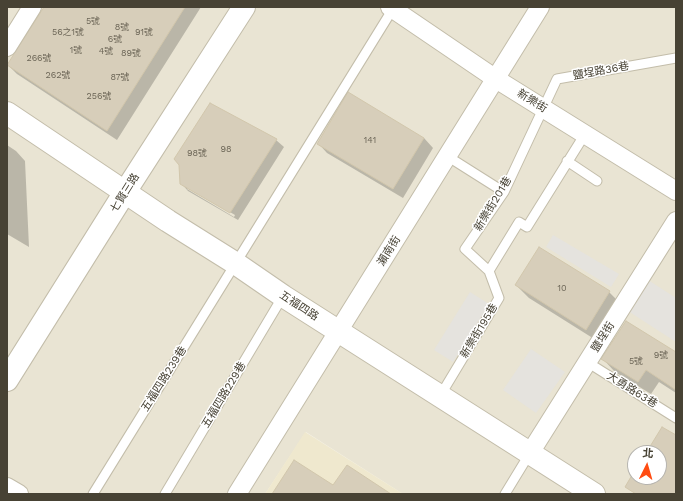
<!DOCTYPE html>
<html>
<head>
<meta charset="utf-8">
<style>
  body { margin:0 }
  #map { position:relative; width:683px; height:501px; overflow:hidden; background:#f4f1e5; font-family:"Work Sans","Noto Sans TC",sans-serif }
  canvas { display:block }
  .frame { position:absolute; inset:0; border:8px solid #474234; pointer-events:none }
  .north { position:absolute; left:627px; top:445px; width:40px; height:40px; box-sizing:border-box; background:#fff; border:1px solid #b5b3ae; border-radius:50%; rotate:5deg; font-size:11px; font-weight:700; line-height:16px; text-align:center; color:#474234 }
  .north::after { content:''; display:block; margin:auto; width:14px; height:18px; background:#ff4c12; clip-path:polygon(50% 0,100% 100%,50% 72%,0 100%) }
</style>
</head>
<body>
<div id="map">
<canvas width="683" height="501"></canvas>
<div class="frame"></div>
<div class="north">北</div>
</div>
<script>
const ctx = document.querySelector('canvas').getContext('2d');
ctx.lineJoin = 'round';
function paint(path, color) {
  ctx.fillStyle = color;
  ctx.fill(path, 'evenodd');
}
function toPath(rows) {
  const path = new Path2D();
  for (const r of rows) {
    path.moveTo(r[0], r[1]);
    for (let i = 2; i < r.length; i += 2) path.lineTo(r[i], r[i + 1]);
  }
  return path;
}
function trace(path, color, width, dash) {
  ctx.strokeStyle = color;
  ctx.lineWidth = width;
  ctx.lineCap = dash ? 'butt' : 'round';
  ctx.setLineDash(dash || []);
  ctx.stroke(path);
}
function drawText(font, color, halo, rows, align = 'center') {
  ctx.font = font + ' "Work Sans","Noto Sans TC",sans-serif';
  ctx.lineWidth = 3;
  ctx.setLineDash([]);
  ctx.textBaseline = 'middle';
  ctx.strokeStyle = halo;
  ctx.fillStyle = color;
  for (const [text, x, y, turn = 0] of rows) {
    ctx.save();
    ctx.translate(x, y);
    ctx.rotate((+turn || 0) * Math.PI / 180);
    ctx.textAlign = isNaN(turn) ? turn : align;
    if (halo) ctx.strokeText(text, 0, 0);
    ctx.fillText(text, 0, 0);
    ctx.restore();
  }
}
paint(toPath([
  [7,7,676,7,676,494,403,494,306,432,265,494,7,494],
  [635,453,659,453,659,477,635,477]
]), '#e9e4d3');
paint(toPath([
  [305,432,403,494,265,494]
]), '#efe8ce');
paint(toPath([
  [553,235,619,274,611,287,546,247],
  [648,280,676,298,676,342,628,311],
  [470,292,489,304,453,362,434,350],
  [531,349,565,372,536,413,503,390]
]), '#e5e3de');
paint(toPath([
  [47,7,201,7,117,140,17,74,8,65],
  [424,138,433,148,403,198,327,153,318,143],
  [276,140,284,147,238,220,188,191,181,183],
  [187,187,235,215,234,217,187,189],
  [7,145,16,151,25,161,29,247,7,234],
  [516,285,609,292,622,305,599,342,529,298],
  [676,354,676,393,659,382,651,394,615,372,603,359]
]), '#0003');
const building = toPath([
  [44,7,185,7,107,131,7,65,44,7],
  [348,92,424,138,393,189,317,144,348,92],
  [210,103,277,139,230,213,180,184,179,165,174,159,210,103],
  [539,247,610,291,586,330,515,285,539,247],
  [626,321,676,352,676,390,646,370,638,382,601,359,626,321],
  [662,427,676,435,676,494,636,494,625,487,635,470,635,477,659,477,659,453,646,453,662,427],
  [294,460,333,485,347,465,391,494,272,494,294,460]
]);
paint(building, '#d7ceba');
trace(building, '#d2c7ac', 1);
const service = toPath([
  [447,156,504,192],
  [567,161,597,181],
  [489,271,465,249,504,192,557,79,676,58],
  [587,362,676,418],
  [440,396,499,298,489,271,519,222,527,227,585,134],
  [93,494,394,7],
  [165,494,283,296],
  [505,494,530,453]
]);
const minor = toPath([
  [390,7,496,79,676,191],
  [7,47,32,7],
  [530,453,676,221],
  [7,487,19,494],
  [237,494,540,7]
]);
const tertiary = toPath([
  [7,113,168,221,235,263,283,296,594,494],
  [7,380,125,192,244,7]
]);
trace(service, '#c3bdaa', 11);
trace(minor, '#c3bdaa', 20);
trace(tertiary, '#c3bdaa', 24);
trace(service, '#fff', 9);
trace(minor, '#fff', 18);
trace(tertiary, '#fff', 22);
drawText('9px', '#6b6556', null, [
  ["5號",93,21],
  ["8號",122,27],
  ["56之1號",68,32],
  ["91號",144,32],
  ["6號",115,39],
  ["1號",76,50],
  ["4號",106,51],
  ["89號",131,53],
  ["266號",39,58],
  ["262號",58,75],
  ["87號",120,77],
  ["256號",99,96],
  ["141",370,140],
  ["98",226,149],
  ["98號",197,153],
  ["10",562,288],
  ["9號",661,355],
  ["5號",636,361]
]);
drawText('11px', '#474234', '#fff', [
  ["鹽埕路36巷",601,71,-10],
  ["新樂街",532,101,32],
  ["七賢三路",125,193,-58],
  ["新樂街201巷",493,204,-59],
  ["瀨南街",389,251,-58],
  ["五福四路",299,306,33],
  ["新樂街195巷",479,331,-59],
  ["鹽埕街",603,337,-58],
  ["五福四路239巷",164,379,-58],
  ["大勇路63巷",632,390,32],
  ["五福四路229巷",224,395,-59]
]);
</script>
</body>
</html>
